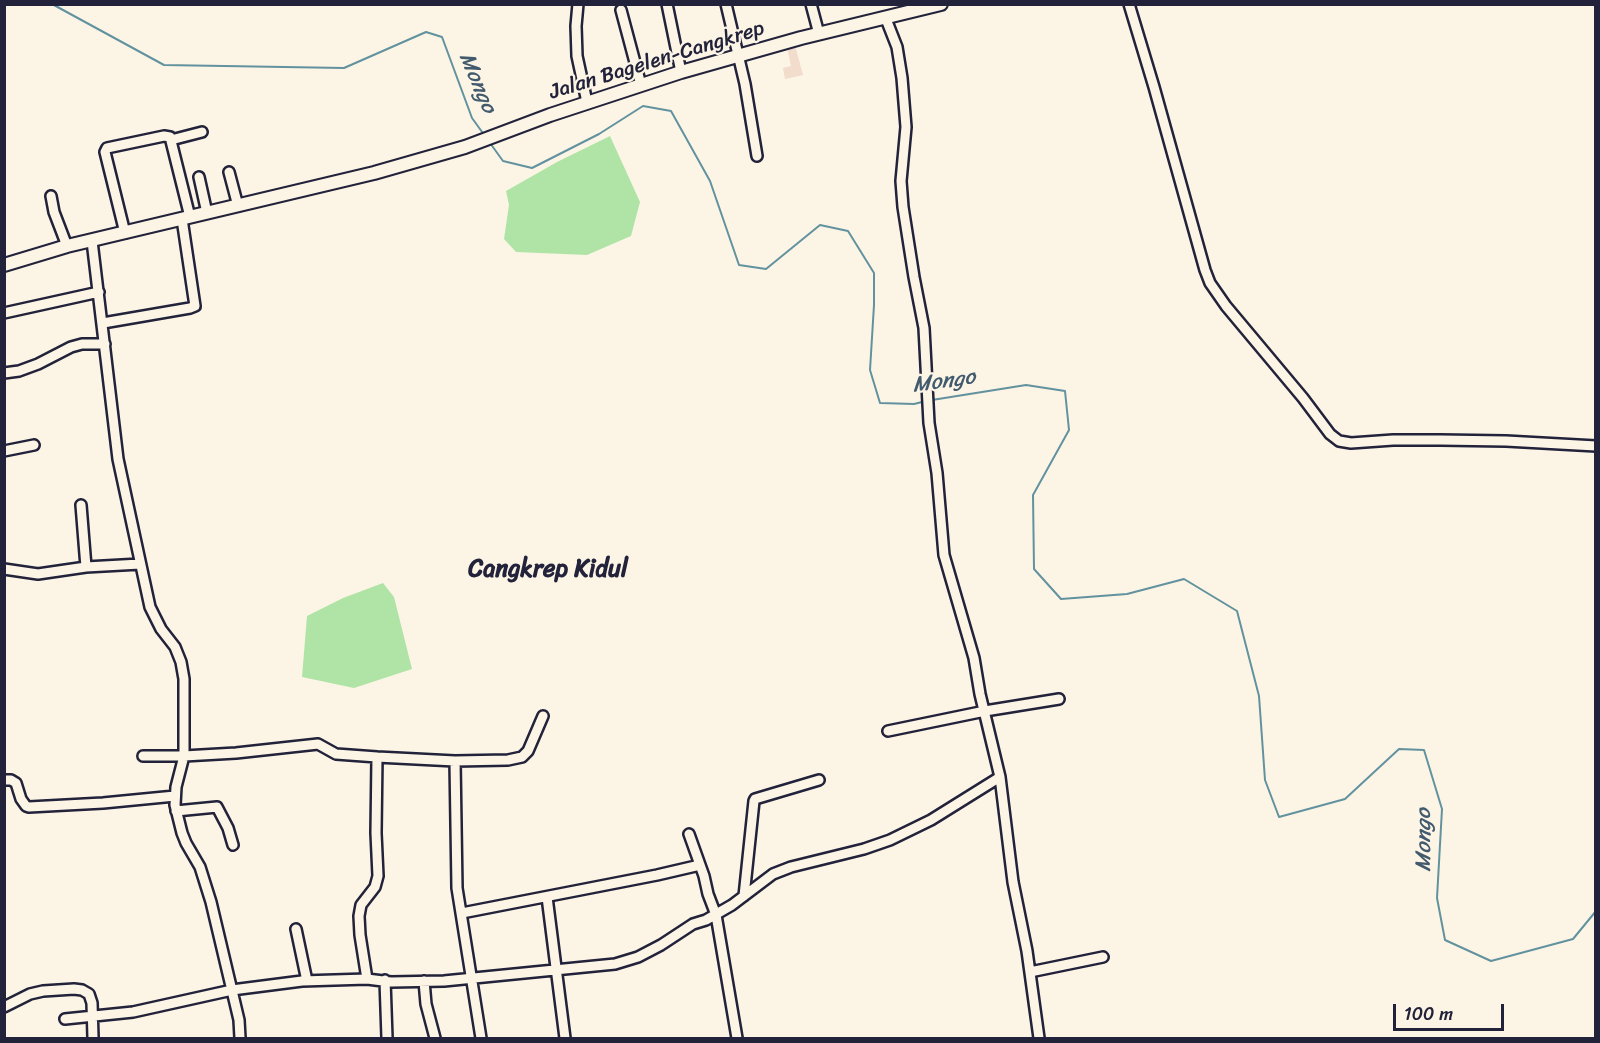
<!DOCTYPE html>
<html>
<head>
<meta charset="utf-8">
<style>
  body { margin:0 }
  #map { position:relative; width:1600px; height:1043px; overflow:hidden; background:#fcf5e5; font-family:Sriracha,sans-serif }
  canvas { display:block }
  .frame { position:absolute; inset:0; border:6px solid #22223b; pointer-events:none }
  .scale { position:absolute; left:1393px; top:1004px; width:111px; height:27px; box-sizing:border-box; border:3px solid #22223b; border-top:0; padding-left:8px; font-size:18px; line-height:21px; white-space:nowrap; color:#22223b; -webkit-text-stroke:4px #fcf5e5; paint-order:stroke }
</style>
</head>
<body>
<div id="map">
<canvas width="1600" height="1043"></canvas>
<div class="frame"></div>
<div class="scale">100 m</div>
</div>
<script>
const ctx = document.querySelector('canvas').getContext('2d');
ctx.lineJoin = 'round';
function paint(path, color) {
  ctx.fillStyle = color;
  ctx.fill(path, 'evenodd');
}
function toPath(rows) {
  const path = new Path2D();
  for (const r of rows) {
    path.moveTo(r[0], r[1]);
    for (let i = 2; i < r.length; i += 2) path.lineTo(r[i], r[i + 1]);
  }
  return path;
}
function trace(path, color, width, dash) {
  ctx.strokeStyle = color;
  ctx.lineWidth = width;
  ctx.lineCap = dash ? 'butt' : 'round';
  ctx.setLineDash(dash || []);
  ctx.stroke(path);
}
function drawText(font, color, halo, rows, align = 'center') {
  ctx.font = font + ' Sriracha,sans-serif';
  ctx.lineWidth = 4.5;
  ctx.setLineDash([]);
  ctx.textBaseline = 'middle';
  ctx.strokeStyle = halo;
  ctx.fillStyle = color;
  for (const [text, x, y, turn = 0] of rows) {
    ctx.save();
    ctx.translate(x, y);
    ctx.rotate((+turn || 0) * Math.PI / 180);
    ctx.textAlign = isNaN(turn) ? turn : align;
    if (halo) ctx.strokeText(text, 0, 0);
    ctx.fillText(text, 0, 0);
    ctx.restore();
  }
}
paint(toPath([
  [795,45,803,75,785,79,783,68,791,66,787,47]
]), '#f2dccc');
paint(toPath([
  [610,136,640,202,631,236,587,255,516,252,504,239,509,205,506,191,557,162],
  [383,583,394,597,412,669,354,688,302,677,307,616,343,598]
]), '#b0e4a6');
trace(toPath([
  [52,4,164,65,344,68,426,32,442,37,472,118,485,136],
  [490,143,503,161,532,168,599,134,643,106,671,111,710,181,739,265,766,269,820,225,848,231,874,273,874,305,870,370,880,403,914,404,926,401],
  [932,400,1026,385,1065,391,1069,430,1033,495,1034,569,1061,599,1127,594,1184,579,1237,611,1259,696,1265,780,1279,817,1345,799,1399,749,1424,750,1442,809,1437,898,1445,940,1491,961,1573,939,1596,911]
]), '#62929f', 2);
const minor = toPath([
  [578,4,576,26,577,56,587,102],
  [667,4,681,72],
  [726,4,745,84,757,156],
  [811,4,819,34],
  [1129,4,1154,87,1205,270,1210,283,1226,306,1303,398,1330,434,1339,441,1351,443,1393,440,1440,440,1506,441,1596,446],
  [621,10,641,85],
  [886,19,897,47,902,78,906,127,901,181,903,207,914,277,924,328,929,423,937,473,944,555,974,658,980,694,1000,777,1013,882,1027,951,1039,1038],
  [171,140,202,132],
  [229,172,238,206],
  [199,177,207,213],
  [51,196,54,212,67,246],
  [125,233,105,152,107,148,164,136,170,137,190,217],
  [92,241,118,459,150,607,161,629,175,647,181,662,184,679,184,756,176,787,175,805,182,833,186,843,200,867,211,902,239,1020,240,1038],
  [4,313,99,292],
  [103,323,190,308,195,306,182,219],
  [4,373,19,371,38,364,71,347,82,344,105,344],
  [4,451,34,445],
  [81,505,86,567],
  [4,569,38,574,86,567,140,564],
  [888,731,985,711,1059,699],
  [143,756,184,756,236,753,318,744,336,754,377,757],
  [455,761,457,888,481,1038],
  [4,780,11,780,16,783,21,799,26,806,29,807,103,803,175,796],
  [176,811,217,807,228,828,233,845],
  [689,834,704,876,708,894,716,915,737,1038],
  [744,896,754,801,755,799,819,780],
  [547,897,565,1038],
  [462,913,657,875,700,865],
  [296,929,307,981],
  [1030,972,1103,957],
  [367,979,360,935,359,916,361,905,375,887,378,876,376,833,377,757,455,761,508,760,522,757,528,751,543,716],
  [385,980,387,1038],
  [424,981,426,1004,435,1038],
  [4,1007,30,994,43,991,74,989,82,990,89,994,92,1003,93,1038],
  [65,1019,133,1012,232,990,302,981,367,979,391,982,444,981,615,964,638,957,661,945,693,924,706,920,732,905,773,874,791,867,864,849,890,840,931,820,1000,777]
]);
const major = toPath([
  [4,265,67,246,374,173,465,147,550,115,681,72,801,38,941,4]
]);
trace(minor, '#22223b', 14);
trace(major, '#22223b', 16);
trace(minor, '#fcf5e5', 9);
trace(major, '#fcf5e5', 12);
drawText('21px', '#22223b', '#fcf5e5', [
  ["Jalan Bagelen-Cangkrep",657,61,-17]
]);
drawText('italic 22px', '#425a6d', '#fcf5e5', [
  ["Mongo",477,83,67],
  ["Mongo",944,382,-8],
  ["Mongo",1424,840,-90]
]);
drawText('bold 24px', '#22223b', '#fcf5e5', [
  ["Cangkrep Kidul",548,570]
]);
</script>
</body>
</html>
